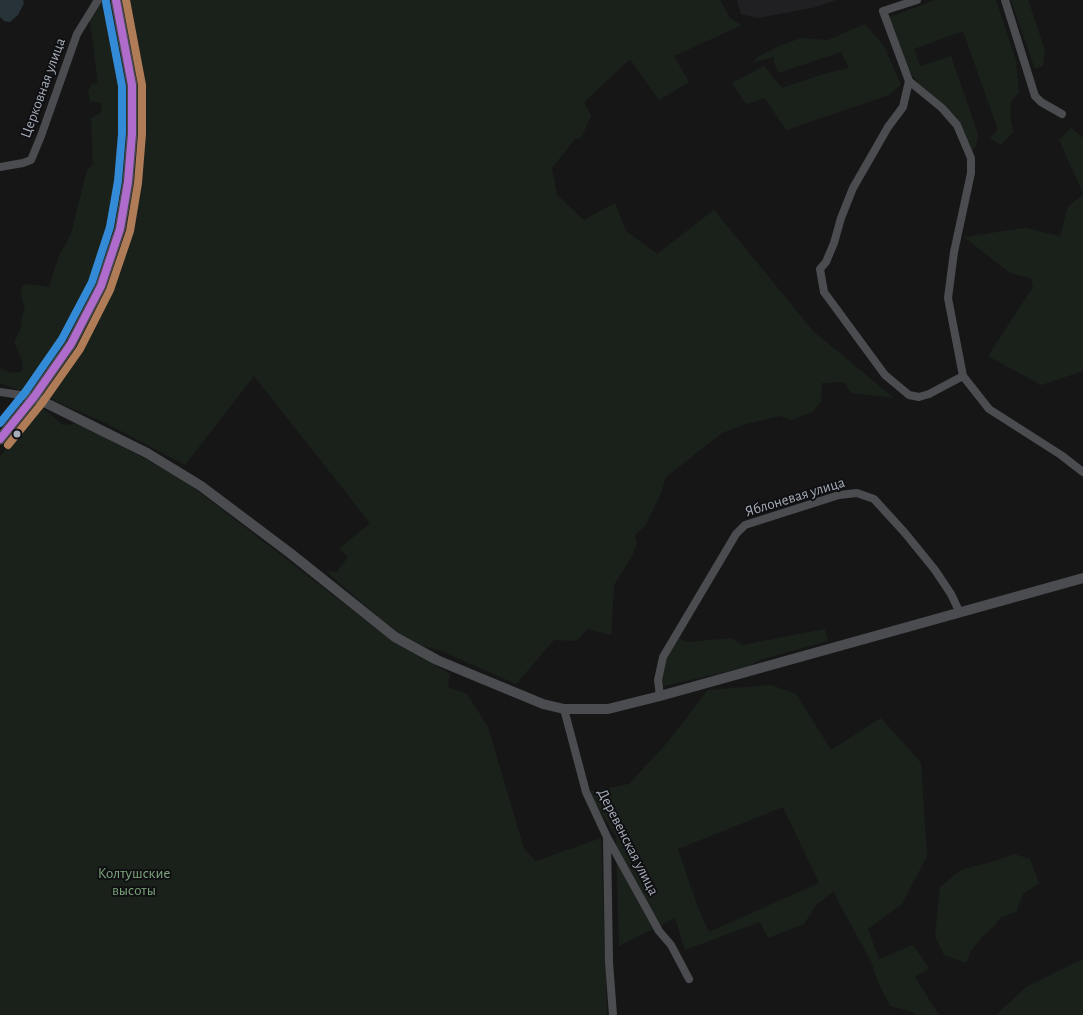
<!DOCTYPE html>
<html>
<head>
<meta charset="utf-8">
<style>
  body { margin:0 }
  canvas { display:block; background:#161617 }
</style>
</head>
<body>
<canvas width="1083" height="1015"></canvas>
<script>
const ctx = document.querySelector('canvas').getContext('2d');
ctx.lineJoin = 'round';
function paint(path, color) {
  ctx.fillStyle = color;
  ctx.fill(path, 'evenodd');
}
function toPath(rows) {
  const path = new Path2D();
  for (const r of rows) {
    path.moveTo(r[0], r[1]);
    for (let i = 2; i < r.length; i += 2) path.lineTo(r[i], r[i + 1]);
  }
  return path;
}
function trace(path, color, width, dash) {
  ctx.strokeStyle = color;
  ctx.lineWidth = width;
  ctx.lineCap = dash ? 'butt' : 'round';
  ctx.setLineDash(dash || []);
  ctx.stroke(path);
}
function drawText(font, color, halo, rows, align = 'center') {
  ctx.font = font + ' "Alegreya Sans",sans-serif';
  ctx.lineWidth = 4;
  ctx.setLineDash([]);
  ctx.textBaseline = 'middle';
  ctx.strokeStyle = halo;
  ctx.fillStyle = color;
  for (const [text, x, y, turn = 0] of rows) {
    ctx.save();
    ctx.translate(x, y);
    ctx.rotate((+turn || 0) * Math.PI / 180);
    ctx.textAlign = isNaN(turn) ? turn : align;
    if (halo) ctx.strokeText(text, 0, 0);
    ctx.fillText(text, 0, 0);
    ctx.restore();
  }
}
paint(toPath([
  [737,0,836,0,812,8,757,18,741,14]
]), '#202023');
paint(toPath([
  [92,0,106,0,116,47,120,85,121,119,118,138,114,194,110,220,98,270,83,310,75,325,64,345,44,373,39,375,25,390,19,390,0,383,0,368,11,373,20,372,23,369,22,360,14,342,20,331,22,317,25,307,21,296,22,286,29,284,49,287,59,256,71,234,87,170,93,164,91,118,101,113,102,103,90,101,88,91,92,84,98,83,89,12],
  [124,0,720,0,730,18,742,25,674,56,689,82,659,100,630,59,584,102,591,116,581,138,575,139,552,168,557,195,584,220,615,203,626,231,657,254,714,210,813,331,894,398,851,393,844,382,822,383,821,402,812,412,791,420,780,416,746,424,722,433,666,477,661,493,645,526,635,535,637,543,632,556,614,585,611,635,587,629,577,641,554,640,516,684,439,650,400,640,391,626,377,629,450,674,448,687,467,694,488,727,524,849,536,861,601,838,607,1015,0,1015,0,456,40,406,63,425,80,423,185,481,374,627,386,624,326,571,337,572,348,557,339,549,370,523,254,376,185,465,104,422,66,406,45,395,83,344,115,278,132,208,141,151,140,67],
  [935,0,996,0,1016,61,1019,92,1011,101,1010,114,1013,132,1001,145,990,138,998,130,963,31,914,49,920,66,951,56,978,134,976,146,972,150,963,129,945,106,918,83,908,69,902,50,887,18],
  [1011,0,1028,0,1045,50,1043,66,1035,69],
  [865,24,884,46,901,85,889,95,786,130,765,98,746,104,732,83,764,66,782,88,824,74,849,68,841,52,778,73,774,62,774,57,754,62,756,58,779,46,801,38,828,40],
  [1071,128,1083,138,1083,193,1059,140],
  [1083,194,1083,371,1041,385,988,356,1033,287,1031,278,1010,273,964,237,1025,228,1060,236,1068,207],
  [825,629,828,641,762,659,747,667,660,687,666,658,678,638,688,642,731,638,742,645],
  [771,685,796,694,831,750,881,718,921,763,927,856,902,904,868,929,879,959,913,945,929,968,915,977,939,1015,915,1015,913,1012,890,1006,876,977,872,963,839,903,834,891,817,904,804,924,768,938,760,922,685,950,675,918,619,946,616,837,588,792,629,784,667,743,708,690],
  [783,807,819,883,709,932,698,908,678,849],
  [1014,854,1030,859,1039,883,1023,894,1016,912,1000,918,994,926,981,938,971,951,966,963,944,955,935,936,940,887,961,870,995,861],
  [1083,959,1083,1015,996,1015,1026,987]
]), '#1a211b');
paint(toPath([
  [0,0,23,0,24,3,18,15,10,22,4,21,0,17]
]), '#283239');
trace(toPath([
  [1005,0,1035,96,1041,102,1062,114],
  [909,81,942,108,957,125,971,158,971,173,954,252,948,298,963,376,989,409,1061,455,1083,472],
  [909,81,903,107,888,127,853,188,841,218,834,243,826,262,820,269,824,292,885,375,909,395,919,397,929,394,963,376],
  [909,81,883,11,917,0],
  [0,167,23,163,31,160,41,136,77,34,98,0],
  [0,392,34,397],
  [660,696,658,680,663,657,736,534,745,525,839,495,857,493,874,499,905,533,935,570,951,594,959,611],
  [564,709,586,792,607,837,659,931,671,945,689,979],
  [607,840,609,962,613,1015]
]), '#4a4c50', 8);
trace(toPath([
  [34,397,147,453,201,486,290,553,395,637,437,660,468,673,543,704,564,709,608,709,660,696,1083,578]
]), '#4a4c50', 10);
trace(toPath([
  [0,439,34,397,71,344,101,286,120,229,128,182,132,134,132,85,116,0]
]), '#484a4e', 11);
trace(toPath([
  [0,439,34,397,71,344,101,286,120,229,128,182,132,134,132,85,116,0]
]), '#b06ccc', 8);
trace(toPath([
  [8,445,42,403,80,349,110,290,130,231,138,183,142,134,142,85,126,0]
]), '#b07c57', 8);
trace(toPath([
  [0,423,26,391,62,339,92,282,110,227,118,181,122,134,122,86,106,2]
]), '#338bd7', 8);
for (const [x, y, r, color] of [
  [17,434,4.5,"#a6adb9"]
]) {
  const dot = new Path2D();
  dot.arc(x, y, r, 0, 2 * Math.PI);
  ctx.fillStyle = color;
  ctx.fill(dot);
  trace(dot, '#101013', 2);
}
drawText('15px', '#a6adb9', '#101013', [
  ["Церковная улица",43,88,-70],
  ["Яблоневая улица",795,497,-17],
  ["Деревенская улица",628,842,63]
]);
drawText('15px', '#7ca57c', '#101013', [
  ["Колтушские",134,873],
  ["высоты",134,890]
]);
</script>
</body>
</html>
